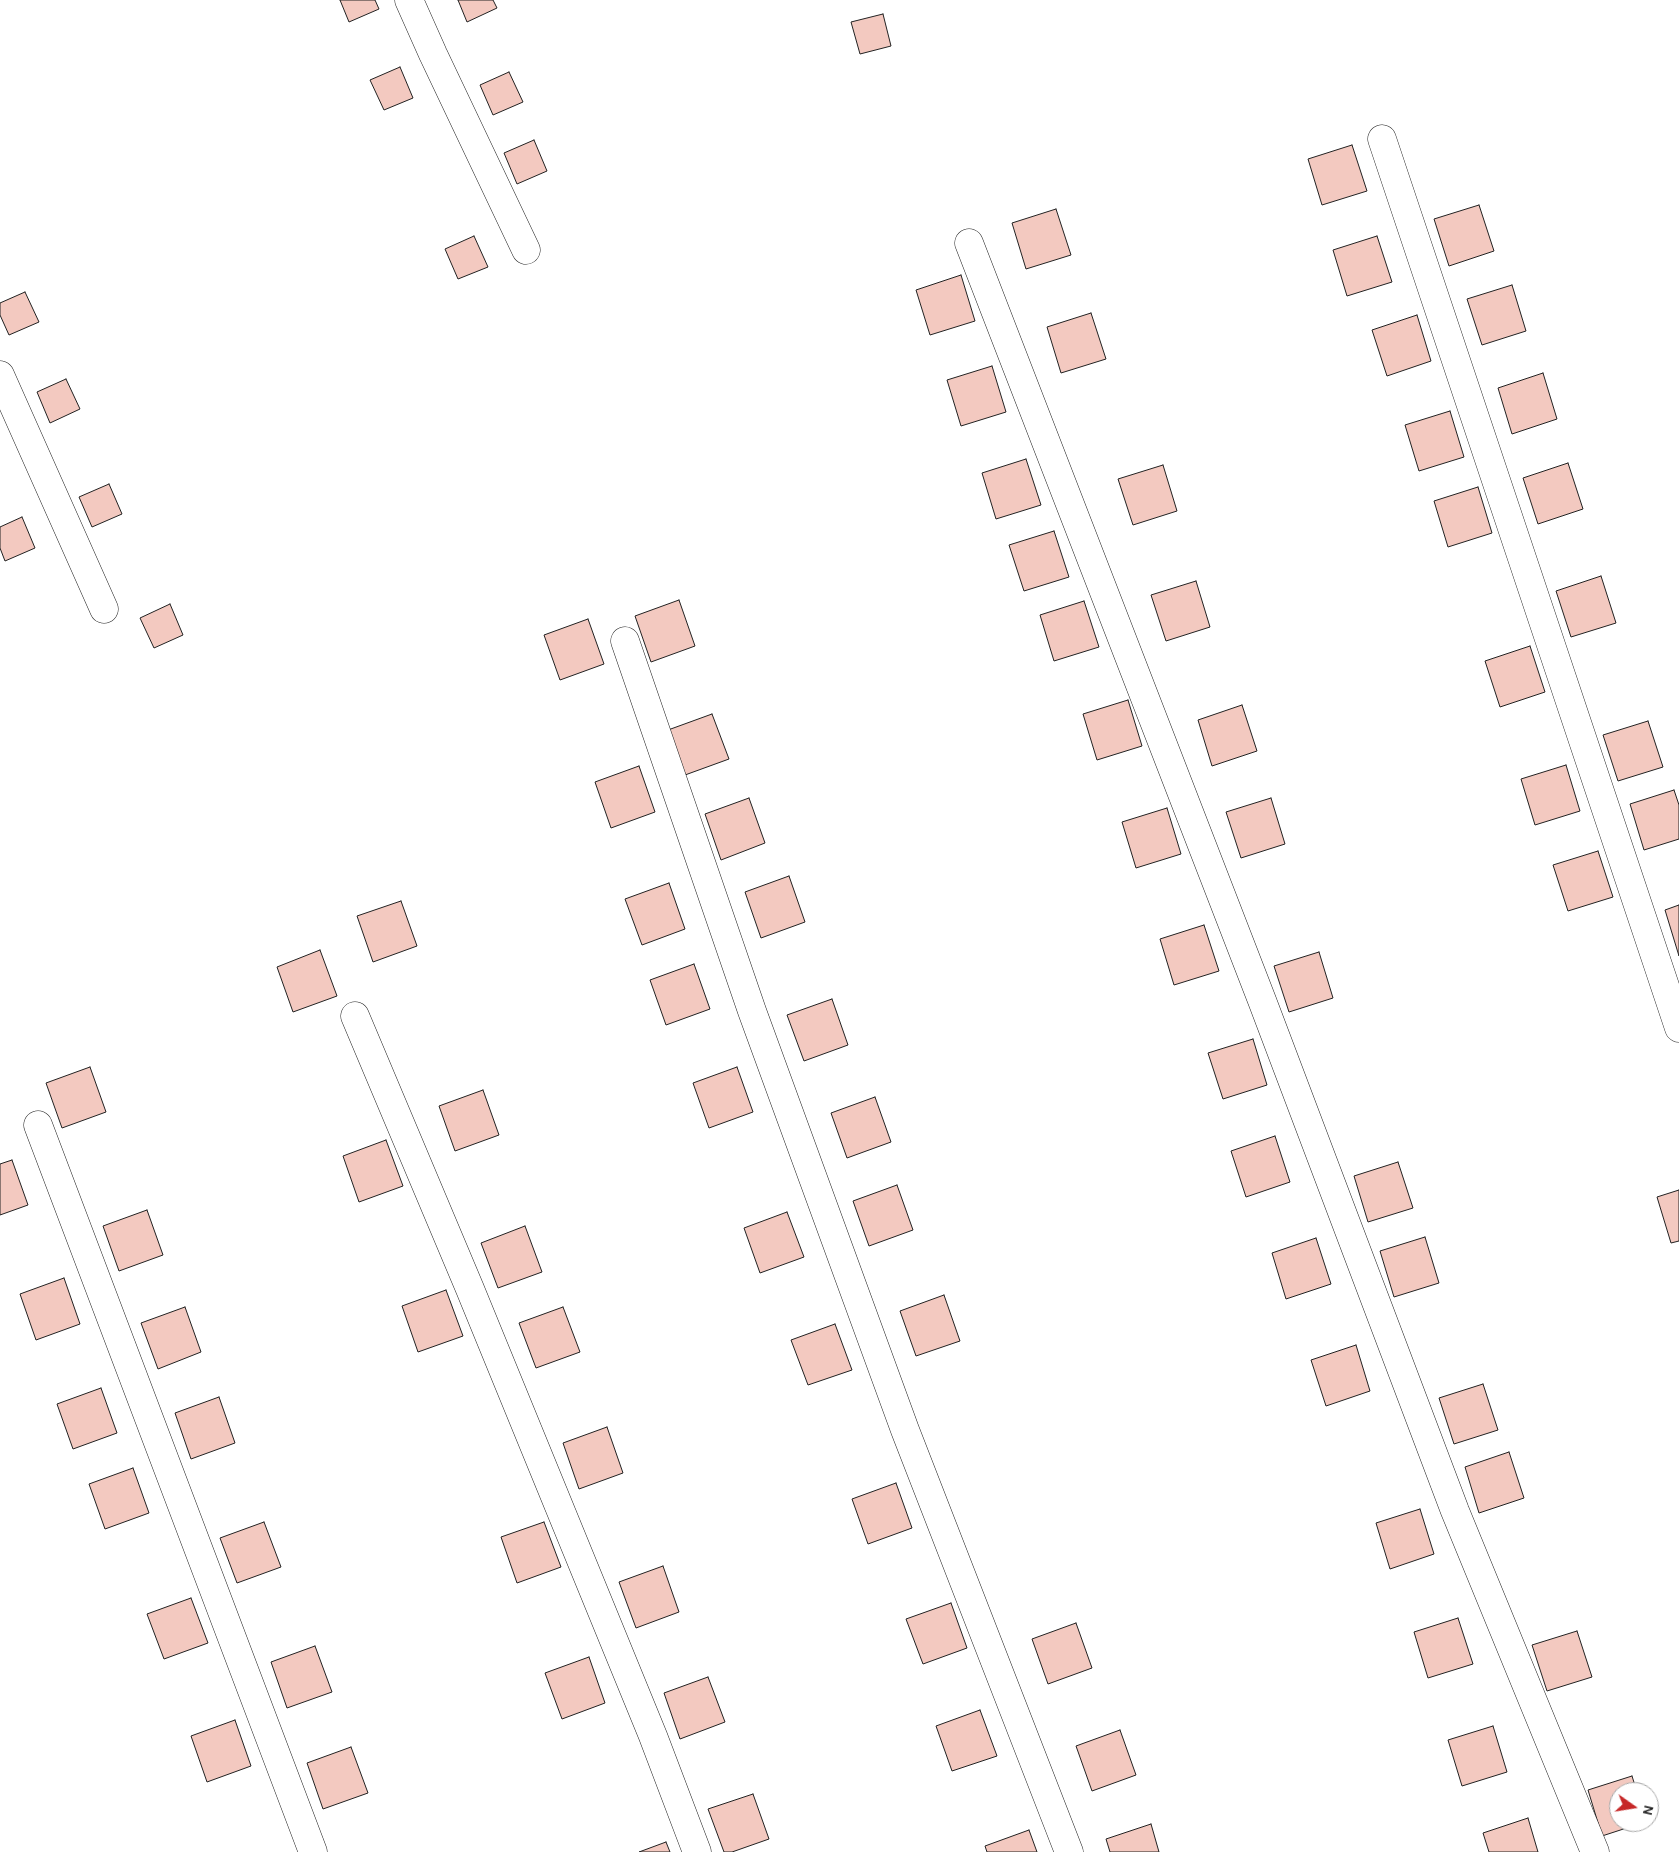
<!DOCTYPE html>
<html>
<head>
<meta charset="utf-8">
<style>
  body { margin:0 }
  #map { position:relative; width:1679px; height:1852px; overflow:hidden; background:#fff; font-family:Karla,sans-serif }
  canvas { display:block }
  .north { position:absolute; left:1609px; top:1782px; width:50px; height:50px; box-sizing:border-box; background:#fff; border:1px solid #a7a7a7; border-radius:50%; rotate:103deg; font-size:14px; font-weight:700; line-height:20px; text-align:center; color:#222 }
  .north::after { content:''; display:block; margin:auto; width:18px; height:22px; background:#c62828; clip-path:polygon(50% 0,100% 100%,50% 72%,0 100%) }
</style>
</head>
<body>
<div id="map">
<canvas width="1679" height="1852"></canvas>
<div class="north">N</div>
</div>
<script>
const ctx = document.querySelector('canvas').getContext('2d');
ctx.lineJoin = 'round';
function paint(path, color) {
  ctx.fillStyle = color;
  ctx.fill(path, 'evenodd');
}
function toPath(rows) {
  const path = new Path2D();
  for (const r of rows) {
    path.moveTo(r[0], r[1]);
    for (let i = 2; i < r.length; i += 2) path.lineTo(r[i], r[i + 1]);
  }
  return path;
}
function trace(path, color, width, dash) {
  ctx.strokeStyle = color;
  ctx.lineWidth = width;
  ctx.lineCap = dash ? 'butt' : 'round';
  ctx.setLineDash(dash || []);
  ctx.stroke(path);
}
const building = toPath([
  [340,0,375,0,379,9,349,22,340,0],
  [458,0,493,0,497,8,467,22,458,0],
  [883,14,891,46,860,54,851,22,883,14],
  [400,67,413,98,384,110,370,80,400,67],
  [509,72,523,102,493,115,480,85,509,72],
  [534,140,547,171,517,184,504,153,534,140],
  [1352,145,1367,191,1322,205,1308,159,1352,145],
  [1479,205,1494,251,1449,266,1434,219,1479,205],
  [1056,209,1071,255,1026,269,1012,223,1056,209],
  [474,236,488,267,458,279,445,249,474,236],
  [1377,236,1392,282,1347,296,1333,250,1377,236],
  [961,275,975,321,930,335,916,290,961,275],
  [1512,285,1526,331,1482,345,1467,299,1512,285],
  [25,292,39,322,9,335,0,315,0,303,25,292],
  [1091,313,1106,359,1061,373,1047,327,1091,313],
  [1417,315,1431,361,1387,376,1372,330,1417,315],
  [992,366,1006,412,961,426,947,380,992,366],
  [1543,373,1557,419,1512,434,1498,388,1543,373],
  [66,379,80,409,50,423,37,392,66,379],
  [1450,411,1464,457,1419,471,1405,425,1450,411],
  [1026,459,1041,505,996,519,982,473,1026,459],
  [1568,463,1583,509,1538,524,1523,478,1568,463],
  [1163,465,1177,511,1133,525,1118,479,1163,465],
  [109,484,122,514,92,527,79,497,109,484],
  [1478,487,1492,533,1448,547,1434,501,1478,487],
  [22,517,35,548,5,561,0,548,0,527,22,517],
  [1054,531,1069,577,1024,591,1009,545,1054,531],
  [1601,576,1616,623,1571,637,1556,591,1601,576],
  [1196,581,1210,627,1166,641,1151,595,1196,581],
  [679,600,695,646,651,662,635,616,679,600],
  [1084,601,1099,647,1054,661,1040,615,1084,601],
  [170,604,183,635,154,648,140,618,170,604],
  [588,619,604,664,560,680,544,635,588,619],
  [1530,646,1545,692,1500,707,1485,661,1530,646],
  [1128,700,1142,746,1097,760,1083,714,1128,700],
  [1242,705,1257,751,1212,766,1198,720,1242,705],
  [712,714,729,759,685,775,668,730,712,714],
  [1648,721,1663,767,1618,781,1603,735,1648,721],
  [1566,765,1580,811,1535,825,1521,779,1566,765],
  [639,766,655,812,611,828,595,782,639,766],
  [1674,790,1679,805,1679,839,1644,850,1630,804,1674,790],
  [749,798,765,843,721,860,705,814,749,798],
  [1271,798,1285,844,1241,858,1226,812,1271,798],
  [1167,808,1181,854,1136,868,1122,822,1167,808],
  [1598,851,1613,897,1568,911,1553,865,1598,851],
  [789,876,805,922,761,938,745,892,789,876],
  [669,883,685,929,642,945,625,899,669,883],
  [401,901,417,946,373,962,357,916,401,901],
  [1679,905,1679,956,1665,910,1679,905],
  [1204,925,1219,971,1174,985,1160,939,1204,925],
  [320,950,337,996,293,1012,277,967,320,950],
  [1319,952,1333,998,1289,1012,1274,966,1319,952],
  [694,964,710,1009,666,1025,650,980,694,964],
  [832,999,848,1045,804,1061,787,1015,832,999],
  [1253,1039,1267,1085,1223,1099,1208,1053,1253,1039],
  [90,1067,106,1112,62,1128,46,1083,90,1067],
  [737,1067,753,1112,709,1128,693,1083,737,1067],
  [483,1090,499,1135,455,1151,439,1106,483,1090],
  [875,1097,891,1142,847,1158,831,1113,875,1097],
  [1275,1136,1290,1182,1246,1197,1231,1151,1275,1136],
  [386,1140,403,1186,359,1202,343,1156,386,1140],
  [12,1160,28,1205,0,1215,0,1164,12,1160],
  [1398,1162,1413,1208,1368,1222,1354,1176,1398,1162],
  [897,1185,913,1230,869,1246,853,1201,897,1185],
  [1679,1190,1679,1241,1671,1243,1657,1197,1679,1190],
  [147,1210,163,1255,119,1271,103,1226,147,1210],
  [787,1212,804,1257,760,1273,744,1228,787,1212],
  [525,1226,542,1272,498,1288,481,1243,525,1226],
  [1425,1237,1439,1283,1394,1297,1380,1251,1425,1237],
  [1316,1238,1331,1284,1286,1299,1272,1253,1316,1238],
  [64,1278,80,1324,36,1340,20,1294,64,1278],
  [446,1290,463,1336,418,1352,402,1306,446,1290],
  [944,1295,960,1341,916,1356,900,1311,944,1295],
  [185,1307,201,1352,158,1369,141,1323,185,1307],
  [563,1307,580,1352,536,1368,519,1323,563,1307],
  [835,1324,852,1370,808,1385,791,1340,835,1324],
  [1356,1345,1370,1391,1326,1406,1311,1360,1356,1345],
  [1483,1384,1498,1430,1454,1444,1439,1398,1483,1384],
  [101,1388,117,1433,73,1449,57,1404,101,1388],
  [219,1397,235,1443,191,1459,175,1413,219,1397],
  [607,1427,623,1473,579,1489,563,1443,607,1427],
  [1509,1452,1524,1498,1479,1513,1465,1467,1509,1452],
  [133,1468,149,1513,105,1529,89,1484,133,1468],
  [896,1483,912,1528,868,1544,852,1499,896,1483],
  [1420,1509,1434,1554,1390,1569,1376,1523,1420,1509],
  [264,1522,281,1567,237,1583,220,1538,264,1522],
  [544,1522,561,1567,517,1583,501,1537,544,1522],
  [663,1566,679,1612,636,1628,619,1582,663,1566],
  [191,1598,208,1643,164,1659,147,1614,191,1598],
  [951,1603,967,1648,923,1664,906,1619,951,1603],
  [1458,1618,1473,1664,1428,1678,1414,1632,1458,1618],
  [1076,1623,1092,1668,1048,1684,1032,1639,1076,1623],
  [1577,1631,1592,1677,1547,1691,1532,1645,1577,1631],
  [315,1646,332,1692,287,1708,271,1662,315,1646],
  [589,1657,605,1703,562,1719,545,1673,589,1657],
  [708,1677,725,1722,680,1739,664,1693,708,1677],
  [980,1710,997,1756,952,1771,936,1726,980,1710],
  [235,1720,251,1766,207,1782,191,1736,235,1720],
  [1493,1726,1507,1772,1462,1786,1448,1740,1493,1726],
  [1120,1730,1136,1775,1092,1791,1076,1746,1120,1730],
  [351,1747,368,1793,323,1809,307,1763,351,1747],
  [1632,1776,1637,1792,1619,1792,1619,1822,1645,1822,1602,1836,1588,1790,1632,1776],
  [753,1794,769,1839,732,1852,724,1852,708,1809,753,1794],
  [1528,1818,1538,1852,1489,1852,1483,1833,1528,1818],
  [1151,1824,1159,1852,1110,1852,1106,1839,1151,1824],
  [1029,1830,1037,1852,987,1852,985,1846,1029,1830],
  [666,1842,670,1852,639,1852,666,1842]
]);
paint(building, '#f3c9c0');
trace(building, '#222', 1);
const minor = toPath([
  [409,0,433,54,526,250],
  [1382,139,1679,1028],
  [969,243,1263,1003,1455,1511,1595,1852],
  [0,375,104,609],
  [625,641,752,1011,905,1430,1069,1852],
  [355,1016,470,1289,653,1736,697,1852],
  [38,1125,313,1852]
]);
trace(minor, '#222', 29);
trace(minor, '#fff', 28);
</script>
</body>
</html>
